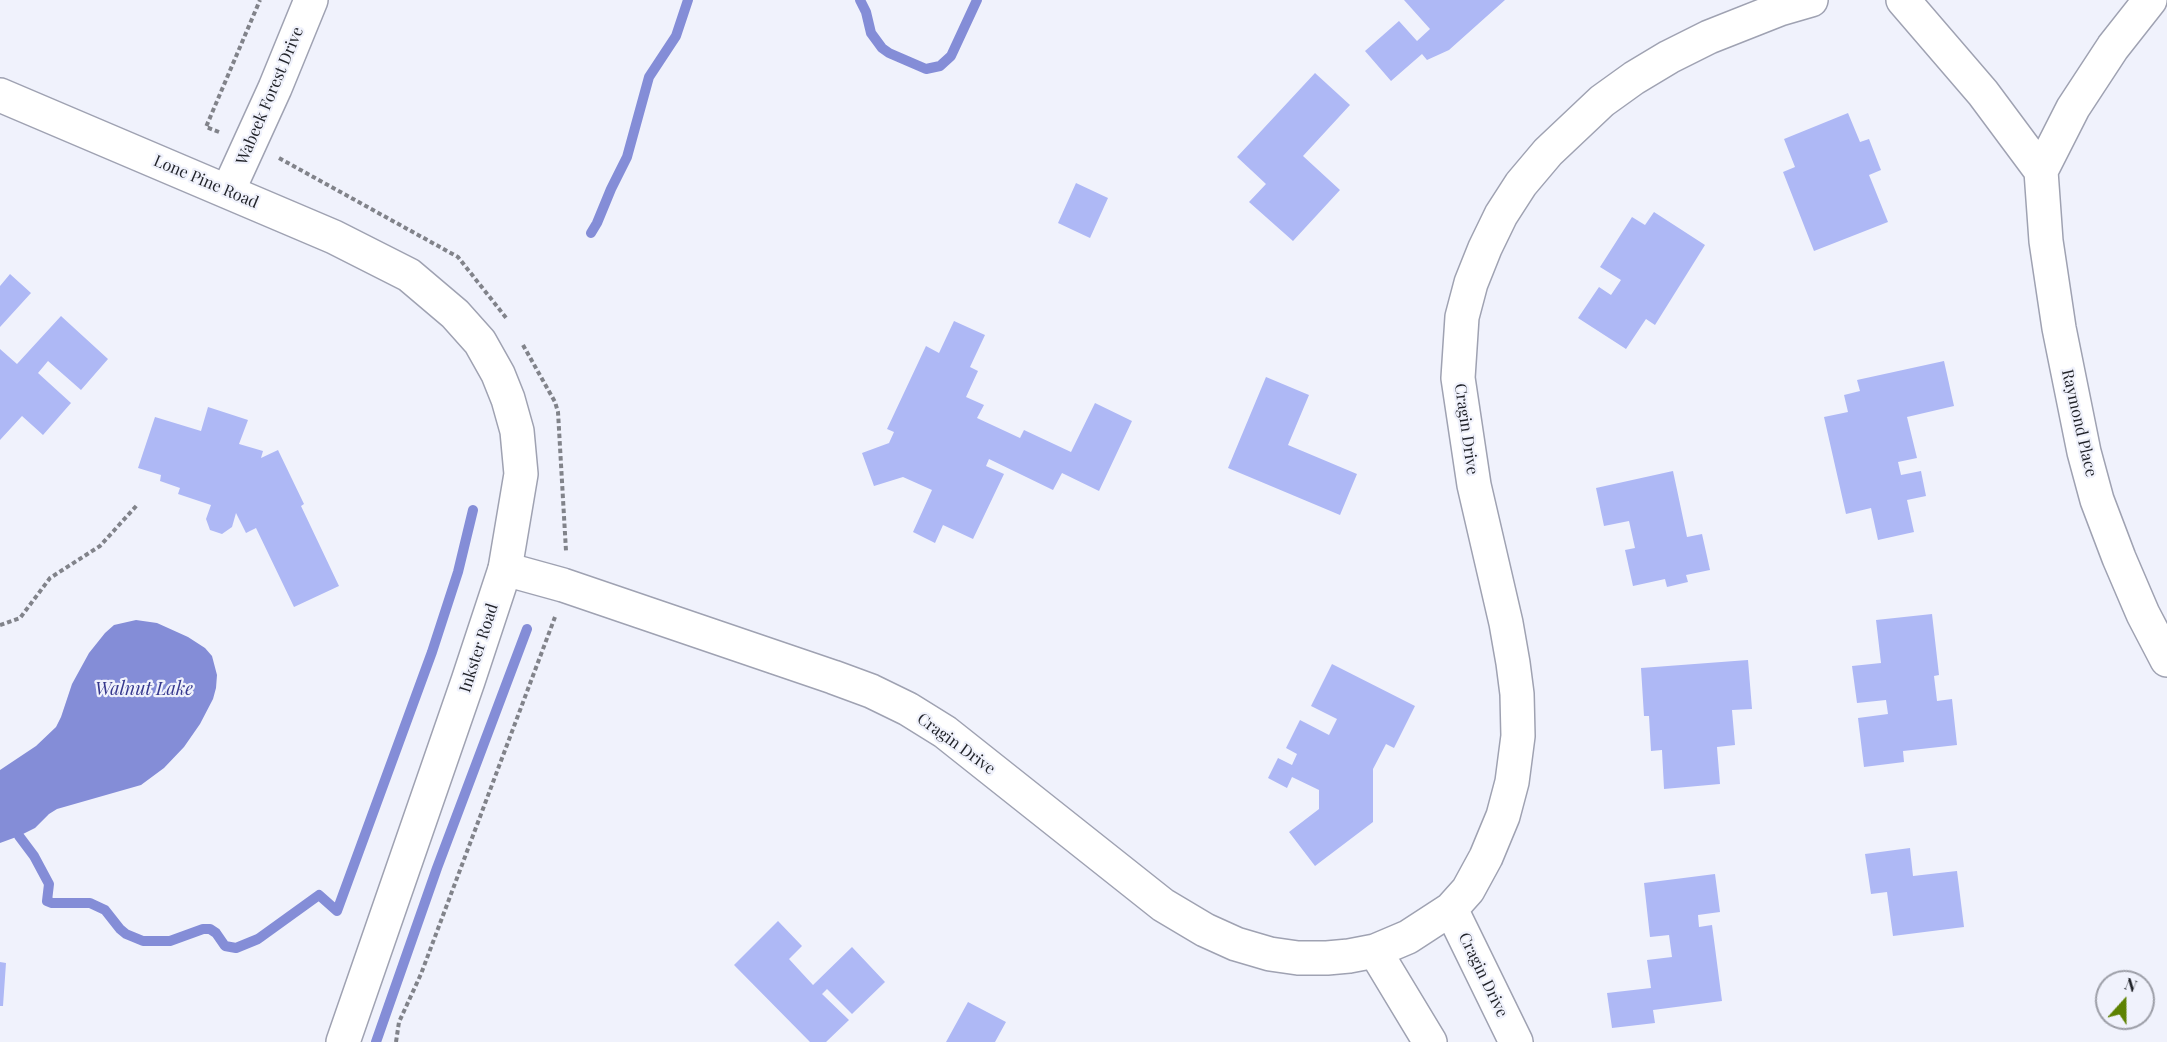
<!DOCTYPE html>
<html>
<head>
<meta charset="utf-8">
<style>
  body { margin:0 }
  #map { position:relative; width:2167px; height:1042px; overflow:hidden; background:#f0f2fc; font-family:"Playfair Display",serif }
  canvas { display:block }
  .north { position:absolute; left:2095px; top:970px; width:60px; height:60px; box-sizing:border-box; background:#f0f2fc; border:2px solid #9c9ea7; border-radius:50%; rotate:21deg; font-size:16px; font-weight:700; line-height:24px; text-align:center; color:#1f2127 }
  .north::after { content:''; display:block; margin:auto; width:21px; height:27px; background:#5d8201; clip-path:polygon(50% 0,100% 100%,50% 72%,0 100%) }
</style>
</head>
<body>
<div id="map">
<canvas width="2167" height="1042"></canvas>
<div class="north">N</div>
</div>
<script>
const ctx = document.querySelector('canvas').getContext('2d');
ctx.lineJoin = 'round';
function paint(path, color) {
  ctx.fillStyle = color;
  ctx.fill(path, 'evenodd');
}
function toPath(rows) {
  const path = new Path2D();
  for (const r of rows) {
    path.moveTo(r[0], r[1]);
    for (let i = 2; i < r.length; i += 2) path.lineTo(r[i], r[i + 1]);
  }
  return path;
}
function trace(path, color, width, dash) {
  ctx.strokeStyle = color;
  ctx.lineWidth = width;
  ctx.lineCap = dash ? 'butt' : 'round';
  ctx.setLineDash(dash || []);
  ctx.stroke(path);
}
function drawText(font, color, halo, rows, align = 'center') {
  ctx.font = font + ' "Playfair Display",serif';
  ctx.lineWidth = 4.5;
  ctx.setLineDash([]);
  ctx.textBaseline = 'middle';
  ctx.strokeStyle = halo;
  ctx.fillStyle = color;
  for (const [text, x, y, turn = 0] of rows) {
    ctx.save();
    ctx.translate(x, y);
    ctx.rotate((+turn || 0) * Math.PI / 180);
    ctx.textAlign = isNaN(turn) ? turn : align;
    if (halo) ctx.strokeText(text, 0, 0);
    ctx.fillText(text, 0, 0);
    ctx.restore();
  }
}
paint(toPath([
  [136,620,157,623,188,637,205,648,212,656,217,675,216,688,213,699,200,724,184,747,164,768,141,785,57,809,49,814,35,828,19,836,0,843,0,770,36,746,56,727,61,717,72,684,89,653,105,633,114,625]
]), '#848dd7');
trace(toPath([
  [860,0,866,12,871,33,882,48,889,53,926,69,940,66,951,56,977,0],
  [591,233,597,223,611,189,627,157,649,77,676,36,688,0],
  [19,836,34,856,49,884,47,901,52,903,90,903,105,910,120,929,126,934,143,941,170,941,203,929,210,929,216,933,225,946,236,948,258,939,319,895,337,911,432,652,458,572,473,510],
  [376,1042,437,868,527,629]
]), '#848dd7', 10);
paint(toPath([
  [1404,0,1505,0,1449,50,1427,60,1422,54,1391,81,1365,51,1399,21,1417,41,1430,29],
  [1315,73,1350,105,1303,156,1340,190,1293,241,1249,202,1266,184,1237,157],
  [1848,113,1860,142,1869,139,1881,170,1869,175,1888,222,1814,251,1783,172,1795,167,1784,139],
  [1076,183,1108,198,1090,238,1058,223],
  [1654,212,1705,245,1655,325,1646,319,1626,349,1578,318,1599,287,1611,295,1621,280,1600,267,1632,217,1645,225],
  [10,274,31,293,0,327,0,286],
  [61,316,108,359,81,390,48,361,38,373,71,403,43,435,22,416,0,440,0,349,17,364],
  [954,321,985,335,970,367,978,371,966,397,984,405,977,418,1020,438,1024,430,1071,452,1095,403,1132,421,1099,491,1062,473,1053,490,989,459,986,466,1004,474,973,539,943,525,935,543,913,532,932,490,903,477,874,486,862,453,889,443,894,432,887,429,926,346,939,353],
  [1944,361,1954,406,1907,417,1917,458,1898,462,1901,475,1921,471,1926,496,1907,500,1914,532,1878,540,1871,508,1846,514,1824,417,1848,412,1844,395,1860,391,1857,380],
  [1266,377,1309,395,1288,445,1357,474,1340,515,1228,468],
  [208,407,248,420,239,444,263,451,261,458,278,450,304,504,301,506,339,586,294,607,256,528,246,533,236,513,232,527,222,534,210,530,206,519,211,505,178,494,180,488,160,481,161,475,138,468,155,417,201,431],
  [1673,471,1687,537,1702,534,1710,570,1686,575,1688,582,1667,587,1665,579,1633,586,1625,550,1635,548,1629,521,1604,526,1596,488],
  [1932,614,1939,675,1934,676,1937,701,1952,699,1957,745,1903,751,1904,762,1864,767,1858,718,1888,714,1886,700,1857,703,1852,666,1881,663,1876,620],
  [1748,660,1752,709,1732,710,1735,745,1717,747,1720,784,1664,789,1662,750,1651,751,1649,716,1644,716,1641,668],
  [1332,664,1415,706,1394,748,1386,744,1373,769,1373,822,1315,866,1289,832,1319,809,1319,790,1292,777,1287,788,1268,778,1278,758,1292,765,1297,754,1286,748,1300,720,1329,735,1337,719,1311,706],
  [1910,848,1913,876,1957,871,1964,927,1893,936,1887,892,1871,894,1865,854],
  [1715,874,1720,912,1698,915,1699,927,1712,925,1722,1001,1653,1010,1655,1023,1612,1028,1607,993,1651,988,1647,960,1672,957,1669,935,1650,937,1644,883],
  [778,921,802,946,789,959,813,985,852,947,885,982,852,1014,827,989,822,994,849,1020,826,1042,810,1042,734,965],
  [0,962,6,963,3,1006,0,1006],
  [968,1002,1006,1022,995,1042,946,1042]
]), '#aeb8f5');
const street = toPath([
  [1903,0,1983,93,2041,171],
  [2150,0,2113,47,2073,108,2041,171,2046,241,2059,328,2084,452,2097,500,2119,558,2143,614,2167,660],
  [228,191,275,88,311,0],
  [505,569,563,585,833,677,871,691,908,709,945,732,1163,905,1205,930,1236,944,1270,954,1298,958,1327,958,1349,956,1375,951,1408,937,1451,909,1468,890,1486,857,1503,816,1512,782,1518,736,1517,694,1513,663,1506,623,1474,485,1458,378,1462,317,1471,283,1485,248,1501,215,1521,184,1548,152,1602,101,1634,78,1669,57,1709,37,1780,9,1811,0],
  [1451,909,1516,1042],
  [1375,951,1430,1042]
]);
const secondary = toPath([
  [0,95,334,237,409,275,455,314,480,342,498,374,508,399,517,431,521,474,505,569,468,681,343,1042]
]);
trace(street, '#9fa2b2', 36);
trace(secondary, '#9fa2b2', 36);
trace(toPath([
  [219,132,206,127,260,0],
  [279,158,458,257,507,319],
  [523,345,555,402,558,412,566,551],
  [0,625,20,618,50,578,100,546,138,504],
  [396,1042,399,1022,421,974,555,617]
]), '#81838a', 4, [4.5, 3]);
trace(street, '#fff', 33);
trace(secondary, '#fff', 33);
drawText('16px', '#1f2127', '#f0f2fc', [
  ["Wabeek Forest Drive",270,96,-67],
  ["Lone Pine Road",206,182,23],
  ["Raymond Place",2079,423,77],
  ["Cragin Drive",1466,429,82],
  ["Inkster Road",479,648,-72],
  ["Cragin Drive",956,744,36],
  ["Cragin Drive",1483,975,64]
]);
drawText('italic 18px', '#36388d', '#f0f2fc', [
  ["Walnut Lake",144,689]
]);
</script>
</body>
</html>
